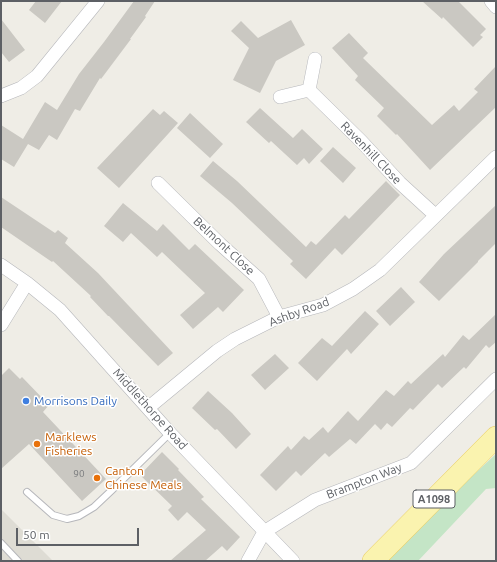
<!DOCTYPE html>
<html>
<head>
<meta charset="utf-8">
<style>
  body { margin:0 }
  #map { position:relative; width:497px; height:562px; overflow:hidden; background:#efede6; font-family:Ubuntu,sans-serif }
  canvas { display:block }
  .frame { position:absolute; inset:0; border:2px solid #5d6065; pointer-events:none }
  .scale { position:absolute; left:16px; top:528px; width:123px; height:18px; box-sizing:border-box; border:2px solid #5d6065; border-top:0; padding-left:5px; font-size:12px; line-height:14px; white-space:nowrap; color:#5d6065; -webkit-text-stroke:3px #fff; paint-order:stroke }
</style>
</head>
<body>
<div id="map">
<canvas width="497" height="562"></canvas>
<div class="frame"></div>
<div class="scale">50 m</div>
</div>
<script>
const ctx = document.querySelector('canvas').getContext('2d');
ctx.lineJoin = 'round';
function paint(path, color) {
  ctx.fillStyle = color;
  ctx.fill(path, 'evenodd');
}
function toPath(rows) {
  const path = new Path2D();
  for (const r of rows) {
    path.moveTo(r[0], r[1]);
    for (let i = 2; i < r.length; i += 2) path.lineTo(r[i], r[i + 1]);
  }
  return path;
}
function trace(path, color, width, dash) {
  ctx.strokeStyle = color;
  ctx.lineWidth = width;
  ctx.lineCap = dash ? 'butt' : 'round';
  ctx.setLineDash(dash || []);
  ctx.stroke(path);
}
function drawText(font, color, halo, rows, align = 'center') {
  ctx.font = font + ' Ubuntu,sans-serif';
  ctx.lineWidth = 3;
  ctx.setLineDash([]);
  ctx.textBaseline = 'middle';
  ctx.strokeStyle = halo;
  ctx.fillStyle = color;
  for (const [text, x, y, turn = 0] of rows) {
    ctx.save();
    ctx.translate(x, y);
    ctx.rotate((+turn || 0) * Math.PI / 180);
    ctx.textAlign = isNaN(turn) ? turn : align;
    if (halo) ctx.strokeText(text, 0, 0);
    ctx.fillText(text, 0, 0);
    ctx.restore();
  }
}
paint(toPath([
  [1,509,53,561,1,561]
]), '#dedcd4');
paint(toPath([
  [496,454,496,488,486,489,418,561,380,561]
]), '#c4e5c6');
paint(toPath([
  [36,1,62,1,45,23,29,10],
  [134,1,155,1,145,16,146,17,130,39,131,39,101,79,100,78,80,111,75,109,57,140,49,135,39,150,28,144,14,167,1,159,1,125,23,139,45,102,57,110,79,74,104,42],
  [422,1,458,1,486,29,480,35,483,37,473,47,443,17,442,19],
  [1,19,25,50,9,62,1,52],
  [291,20,305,45,276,61,260,93,233,80,249,48,231,31,241,21,258,38],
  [349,33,368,53,363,58,432,125,454,105,459,111,478,92,474,89,496,66,496,107,430,170,397,134,396,135,377,116,384,108,355,80,358,76,332,48],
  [260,108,293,138,302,129,323,149,309,164,304,158,297,165,271,141,269,143,246,122],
  [153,109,160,115,164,111,178,123,119,188,97,168],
  [190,113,223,144,210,158,177,128],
  [333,147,356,168,343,183,320,161],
  [213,161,237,181,306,247,311,241,316,245,345,215,349,219,386,181,400,195,342,255,335,248,306,279,290,264,293,261,232,203,200,176],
  [1,197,55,233,58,230,68,238,65,243,98,273,173,353,158,366,109,316,108,316,90,297,91,296,53,261,52,262,1,227],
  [123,203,157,231,163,224,189,250,195,244,244,290,223,312,218,307,193,329,180,315,205,293,162,252,157,257,131,233,123,242,104,226],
  [496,205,496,243,478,261,478,262,439,301,419,282,444,254],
  [401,287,415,302,390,326,376,311],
  [365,311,379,324,351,354,347,349,317,381,298,363,322,338,332,346],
  [496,314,496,342,489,348,486,345,466,369,464,367,442,388,438,384,413,410,410,408,392,427,387,423,381,430,375,424,356,444,350,439,329,457,325,453,301,476,296,471,276,491,260,475,288,446,291,450,304,436,309,440,323,427,328,433,348,411,358,421,386,390,394,396,408,381,411,384,443,354,445,357,463,335,469,340],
  [275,354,289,368,265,390,251,375],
  [9,368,20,379,22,377,49,405,43,412,106,479,82,501,29,444,1,469,1,376],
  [208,391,232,413,251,434,236,449,217,429,215,430,192,408],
  [162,452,179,469,178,470,204,497,201,499,240,537,227,551,222,546,205,561,170,561,206,530,187,512,178,521,168,510,172,506,140,475]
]), '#cac8c2');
const service = toPath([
  [27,492,53,515,67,519,79,516,94,507,112,490,170,433],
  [1,543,18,561]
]);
const minor = toPath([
  [491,1,496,7],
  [309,90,361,141,400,183,435,215],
  [1,96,21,88,37,76,98,1],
  [280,97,309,90,315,59],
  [158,183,220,244,259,279,279,317],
  [1,265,27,283,60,310,170,433,293,561],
  [1,325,27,283],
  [148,408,217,351,235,339,279,317,323,305,353,289,380,270,496,157],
  [248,561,264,532,315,500,411,463,496,379]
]);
const primary = toPath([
  [373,561,496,437]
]);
trace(service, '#b6b7bb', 8);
trace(minor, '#b6b7bb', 14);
trace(primary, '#e9cd64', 22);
trace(service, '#fff', 6);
trace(minor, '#fff', 13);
trace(primary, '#faf3af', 21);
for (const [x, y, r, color] of [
  [26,401,4,"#3f7fe0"],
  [37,444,4,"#e8710a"],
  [97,478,4,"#e8710a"]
]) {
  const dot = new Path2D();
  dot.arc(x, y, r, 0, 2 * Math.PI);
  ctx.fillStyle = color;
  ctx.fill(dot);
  trace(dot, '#fff', 1.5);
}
drawText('10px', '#787a7c', null, [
  ["90",79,474]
]);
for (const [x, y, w] of [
  [434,499,42]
]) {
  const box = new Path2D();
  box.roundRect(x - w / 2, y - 9, w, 18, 3);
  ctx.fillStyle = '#fff';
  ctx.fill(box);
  trace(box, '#5d6065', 1);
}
drawText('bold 11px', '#5d6065', null, [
  ["A1098",434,499]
]);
drawText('12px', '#5d6065', '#fff', [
  ["Ravenhill Close",371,153,46],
  ["Belmont Close",224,246,43],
  ["Ashby Road",299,312,-20],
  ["Middlethorpe Road",150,409,48],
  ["Brampton Way",364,481,-21]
]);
drawText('12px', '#366cbe', '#fff', [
  ["Morrisons Daily",34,401]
], 'left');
drawText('12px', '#c56008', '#fff', [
  ["Marklews",45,437],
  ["Fisheries",45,451],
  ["Canton",105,471],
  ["Chinese Meals",105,485]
], 'left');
</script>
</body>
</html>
